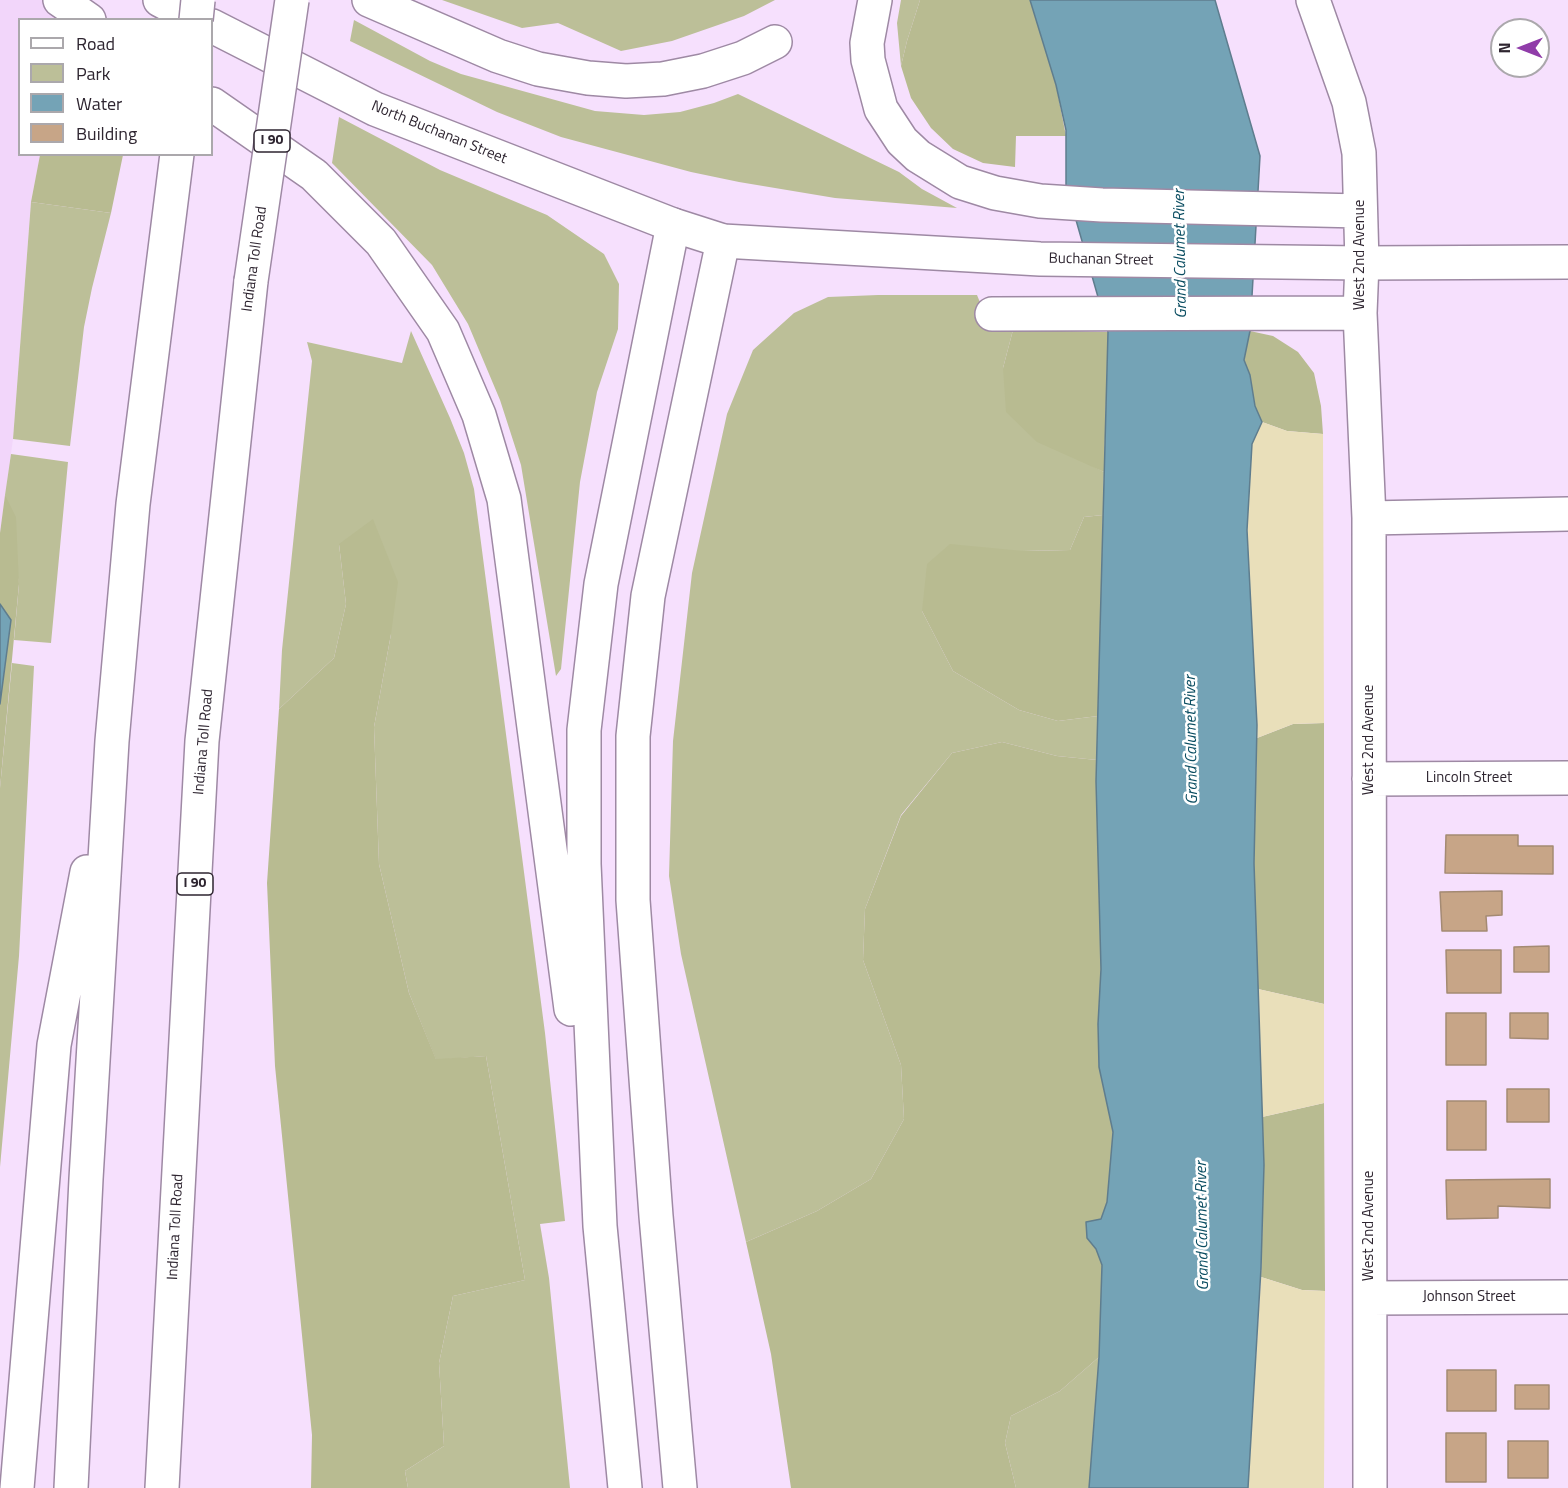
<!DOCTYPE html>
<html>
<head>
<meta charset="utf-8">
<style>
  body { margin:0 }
  #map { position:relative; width:1568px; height:1488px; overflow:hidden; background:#f6e0fd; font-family:"Titillium Web",sans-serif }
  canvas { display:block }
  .legend { position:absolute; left:18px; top:18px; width:195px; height:138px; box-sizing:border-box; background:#fff; border:2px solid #aba8ac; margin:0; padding:8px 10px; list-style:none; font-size:18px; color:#2e2530 }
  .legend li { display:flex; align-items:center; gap:12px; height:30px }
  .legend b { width:30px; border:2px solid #aba8ac }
  .north { position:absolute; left:1490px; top:18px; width:60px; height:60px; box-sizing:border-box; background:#fff; border:2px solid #aba8ac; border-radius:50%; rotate:270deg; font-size:16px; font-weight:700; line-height:24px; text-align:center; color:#2e2530 }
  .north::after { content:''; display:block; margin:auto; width:21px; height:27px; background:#903ca9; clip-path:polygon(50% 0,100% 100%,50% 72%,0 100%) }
</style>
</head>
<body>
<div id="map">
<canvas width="1568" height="1488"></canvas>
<ul class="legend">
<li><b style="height:8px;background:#fff"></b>Road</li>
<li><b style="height:16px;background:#bcbf98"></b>Park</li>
<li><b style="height:16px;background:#74a3b6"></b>Water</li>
<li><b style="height:16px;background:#c7a587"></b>Building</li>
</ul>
<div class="north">N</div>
</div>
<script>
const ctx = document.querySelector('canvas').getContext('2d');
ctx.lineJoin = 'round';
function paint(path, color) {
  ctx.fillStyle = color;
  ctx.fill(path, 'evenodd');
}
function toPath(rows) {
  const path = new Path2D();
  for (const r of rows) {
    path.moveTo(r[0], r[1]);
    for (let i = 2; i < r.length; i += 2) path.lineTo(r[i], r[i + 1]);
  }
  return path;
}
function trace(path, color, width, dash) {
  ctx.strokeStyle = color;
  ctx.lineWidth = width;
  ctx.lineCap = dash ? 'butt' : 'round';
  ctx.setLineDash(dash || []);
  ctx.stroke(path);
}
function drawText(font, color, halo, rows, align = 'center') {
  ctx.font = font + ' "Titillium Web",sans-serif';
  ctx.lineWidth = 5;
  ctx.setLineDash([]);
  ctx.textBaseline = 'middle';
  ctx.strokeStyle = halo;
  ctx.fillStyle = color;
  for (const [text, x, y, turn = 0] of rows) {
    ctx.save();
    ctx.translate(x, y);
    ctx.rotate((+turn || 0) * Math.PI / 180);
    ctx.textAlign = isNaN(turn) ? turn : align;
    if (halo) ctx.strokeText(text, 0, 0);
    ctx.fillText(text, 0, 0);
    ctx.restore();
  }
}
paint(toPath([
  [0,0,71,0,67,19,20,20,20,154,40,155,31,202,13,439,0,533]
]), '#f2d6fa');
paint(toPath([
  [442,0,775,0,744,16,672,41,621,51,558,23,522,28],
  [901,0,920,0,907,41,901,66,897,23],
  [354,20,430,61,461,74,595,111,644,115,680,112,714,103,738,94,899,172,922,189,957,208,835,198,739,182,691,172,561,137,497,112,350,41],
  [339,117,440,170,547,215,604,254,619,284,618,329,597,392,580,482,561,669,556,676,521,465,500,400,468,324,432,265,332,163],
  [31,202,111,213,92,288,84,327,70,446,13,439],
  [878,295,977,295,990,327,1013,330,1003,368,1079,459,1104,472,1103,515,1084,517,1070,550,1024,551,922,611,953,671,1019,710,1058,721,1098,716,1097,760,1057,756,1002,742,952,753,901,815,865,909,863,960,901,1065,904,1119,871,1179,817,1211,746,1242,681,954,669,876,673,741,692,573,727,414,753,350,794,313,828,297],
  [411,331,450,418,464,453,474,489,545,1033,565,1221,540,1224,549,1278,570,1488,408,1488,405,1471,444,1446,439,1363,453,1296,525,1280,486,1056,436,1060,409,993,379,864,374,727,391,634,339,544,346,604,334,658,279,709,282,650,312,361,307,342,402,363],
  [11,454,68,462,51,643,14,640,19,584,5,495],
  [12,663,34,666,19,956,0,1167,0,788],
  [1099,1357,1089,1488,1016,1488,1005,1443,1011,1416,1060,1391]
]), '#bcbf98');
paint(toPath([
  [920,0,1030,0,1056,85,1066,136,1016,136,1015,167,983,163,953,149,931,128,911,98,901,66,907,41],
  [40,155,123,155,111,213,31,202],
  [1013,330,1108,332,1104,472,1037,442,1006,412,1003,368],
  [1250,331,1273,336,1298,352,1314,373,1321,406,1323,434,1287,431,1262,422,1255,406,1250,375,1244,360],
  [5,495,16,517,19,584,0,788,0,704,11,620,0,604,0,533],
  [1103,515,1098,716,1058,721,1019,710,953,671,922,611,927,564,950,544,1023,551,1070,550,1084,517],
  [373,519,398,582,391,634,374,727,379,864,409,993,436,1059,486,1056,525,1280,453,1296,439,1363,444,1446,405,1471,408,1488,311,1488,312,1435,275,1066,267,883,279,709,334,658,346,604,339,544],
  [1324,723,1324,1004,1258,989,1254,863,1257,738,1293,724],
  [1002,742,1057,756,1097,760,1101,969,1098,1024,1099,1067,1113,1132,1107,1202,1101,1219,1086,1222,1087,1238,1096,1249,1102,1265,1099,1357,1060,1391,1011,1416,1005,1443,1016,1488,791,1488,771,1354,746,1242,817,1211,871,1179,904,1119,901,1065,863,960,865,909,901,816,952,753],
  [1324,1103,1325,1291,1302,1290,1261,1277,1264,1165,1262,1117]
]), '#b8bb91');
paint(toPath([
  [1262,422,1287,431,1323,434,1324,723,1293,724,1257,738,1247,530,1252,444],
  [1258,989,1324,1004,1324,1103,1262,1117],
  [1261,1277,1302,1290,1325,1291,1324,1488,1248,1488]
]), '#e9dfba');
const water = toPath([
  [1030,0,1215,0,1260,156,1250,331,1244,360,1250,375,1255,406,1262,422,1252,444,1247,530,1257,725,1254,863,1264,1165,1261,1268,1248,1488,1089,1488,1099,1357,1102,1265,1096,1249,1087,1238,1086,1222,1101,1219,1107,1202,1113,1132,1099,1067,1098,1024,1101,969,1096,781,1108,332,1066,185,1066,130,1056,85,1030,0],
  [0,604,11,620,0,704,0,604]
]);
paint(water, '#74a3b6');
trace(water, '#5f7d8e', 1.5);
const building = toPath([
  [1446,835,1518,835,1518,846,1553,846,1553,874,1445,873,1446,835],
  [1502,891,1502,915,1486,916,1487,931,1442,931,1440,892,1502,891],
  [1549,946,1549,972,1514,972,1514,947,1549,946],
  [1446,950,1501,950,1501,993,1447,993,1446,950],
  [1446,1013,1486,1013,1486,1065,1446,1065,1446,1013],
  [1510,1013,1548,1013,1548,1039,1510,1038,1510,1013],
  [1507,1089,1549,1089,1549,1122,1507,1122,1507,1089],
  [1447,1101,1486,1101,1486,1150,1447,1150,1447,1101],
  [1550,1179,1550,1208,1498,1206,1498,1218,1447,1219,1446,1180,1550,1179],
  [1447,1370,1496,1370,1496,1411,1447,1411,1447,1370],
  [1515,1385,1549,1385,1549,1409,1515,1409,1515,1385],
  [1446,1433,1486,1433,1486,1482,1446,1482,1446,1433],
  [1508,1441,1548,1441,1548,1478,1508,1478,1508,1441]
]);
paint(building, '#c7a587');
trace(building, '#a48a73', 1.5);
const minor = toPath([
  [369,0,498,56,538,69,588,78,626,81,663,79,703,71,743,58,775,42],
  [875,0,867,43,868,60,881,109,902,141,918,156,960,182,995,193,1040,201,1102,205,1360,211],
  [1313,0,1349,102,1359,153,1362,263,1360,313,1369,518,1370,1488],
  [992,314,1360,313],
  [1369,518,1568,514],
  [1369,779,1568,778],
  [1370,1298,1568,1297]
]);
const major = toPath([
  [160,0,198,20],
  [212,26,375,109,673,225,723,241,1040,259,1362,263,1568,262]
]);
const highway = toPath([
  [60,0,89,20],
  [212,104,314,175,381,242,443,331,479,415,504,499,571,1009],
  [17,1488,54,1045,87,872],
  [71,1488,86,1179,112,741,133,504,177,154],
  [162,1488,202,741,251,281],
  [625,1488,600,1226,584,864,584,730,601,584,673,225],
  [680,1488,656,1216,633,900,633,736,648,596,723,241]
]);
trace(minor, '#9e89a4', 36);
trace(major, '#9e89a4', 36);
trace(highway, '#9e89a4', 36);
trace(minor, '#fff', 33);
trace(major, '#fff', 33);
trace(highway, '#fff', 33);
const highwayBridge = toPath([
  [196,20,198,0],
  [251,281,292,0]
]);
trace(highwayBridge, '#9e89a4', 36, []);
trace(highwayBridge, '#fff', 33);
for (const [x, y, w] of [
  [272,141,36],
  [195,884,36]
]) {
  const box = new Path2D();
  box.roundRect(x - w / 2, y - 11, w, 22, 4.5);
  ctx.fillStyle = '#fff';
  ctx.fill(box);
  trace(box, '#2e2530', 1.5);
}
drawText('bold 14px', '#2e2530', null, [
  ["I 90",272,141],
  ["I 90",195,884]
]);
drawText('15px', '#2e2530', '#fff', [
  ["North Buchanan Street",439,133,22],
  ["West 2nd Avenue",1360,255,-90],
  ["Indiana Toll Road",255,259,-82],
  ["Buchanan Street",1101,260,1],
  ["West 2nd Avenue",1369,740,-90],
  ["Indiana Toll Road",204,742,-85],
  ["Lincoln Street",1469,778],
  ["West 2nd Avenue",1369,1226,-90],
  ["Indiana Toll Road",176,1227,-87],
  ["Johnson Street",1469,1297]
]);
drawText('italic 16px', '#0a4d61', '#fff', [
  ["Grand Calumet River",1181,254,-91],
  ["Grand Calumet River",1192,740,-91],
  ["Grand Calumet River",1203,1226,-91]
]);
</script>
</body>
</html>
